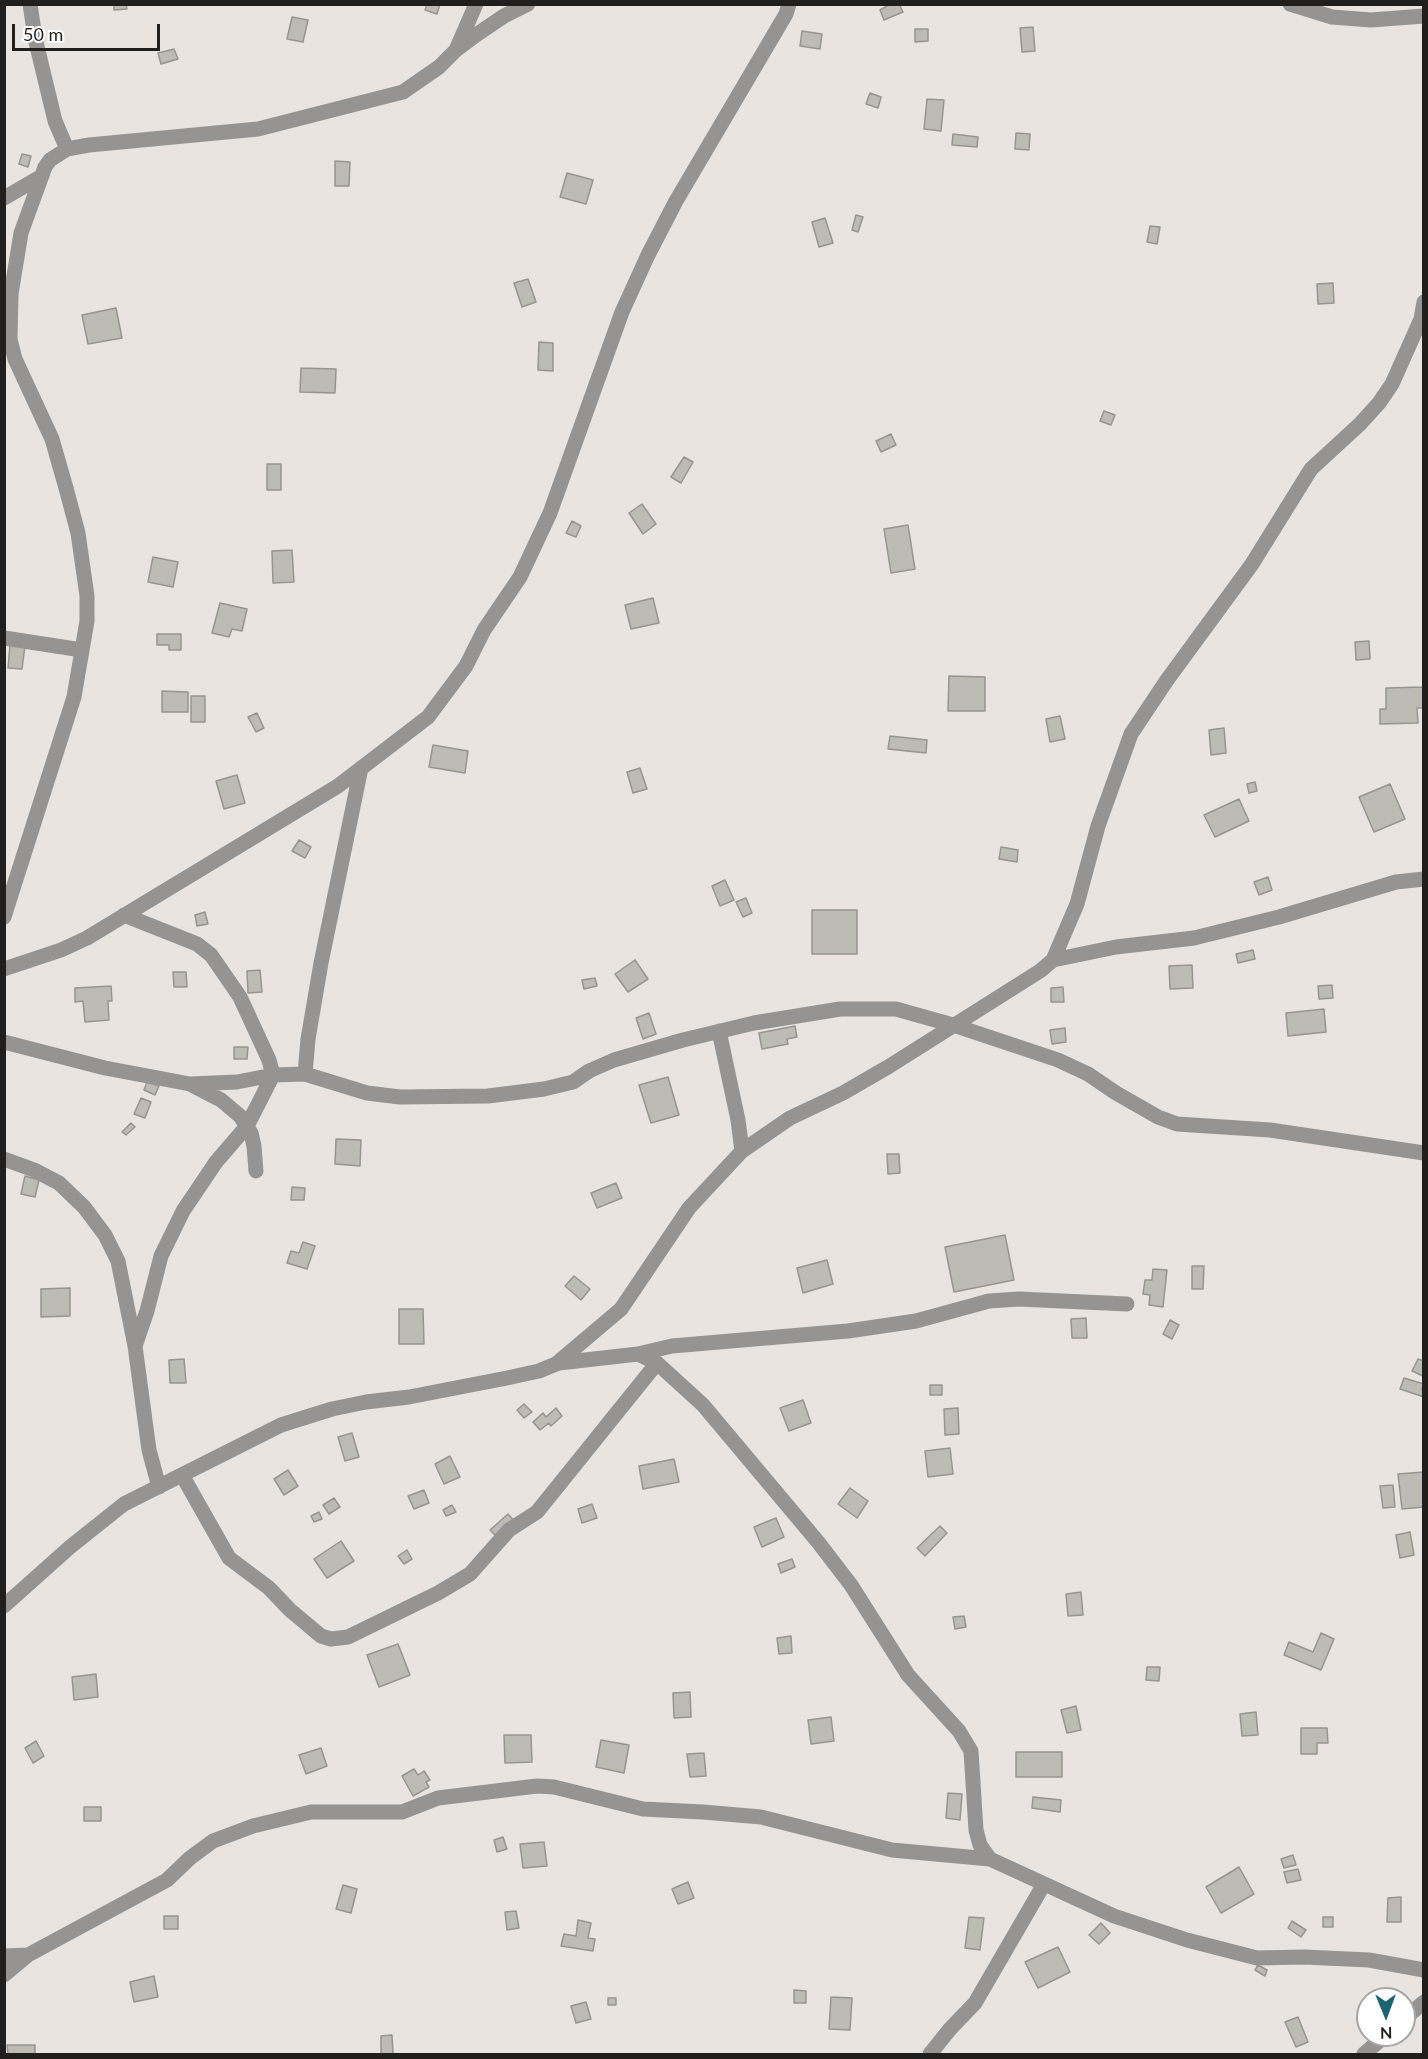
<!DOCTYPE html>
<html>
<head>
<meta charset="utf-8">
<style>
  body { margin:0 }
  #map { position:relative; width:1428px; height:2059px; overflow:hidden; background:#e9e4df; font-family:Lato,sans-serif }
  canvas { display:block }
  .frame { position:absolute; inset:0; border:6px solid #211f1d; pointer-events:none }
  .north { position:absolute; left:1356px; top:1987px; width:60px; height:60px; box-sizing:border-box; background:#fff; border:2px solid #a6a5a5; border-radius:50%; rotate:179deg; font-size:16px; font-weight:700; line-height:24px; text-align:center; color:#211f1d }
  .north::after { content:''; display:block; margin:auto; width:21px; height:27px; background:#196470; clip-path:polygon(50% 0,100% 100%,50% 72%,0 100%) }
  .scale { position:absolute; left:12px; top:24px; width:148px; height:27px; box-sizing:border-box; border:3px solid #211f1d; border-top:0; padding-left:8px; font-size:18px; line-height:21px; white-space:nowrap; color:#211f1d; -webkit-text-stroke:4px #fff; paint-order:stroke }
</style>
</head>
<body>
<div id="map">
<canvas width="1428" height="2059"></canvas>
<div class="frame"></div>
<div class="north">N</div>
<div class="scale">50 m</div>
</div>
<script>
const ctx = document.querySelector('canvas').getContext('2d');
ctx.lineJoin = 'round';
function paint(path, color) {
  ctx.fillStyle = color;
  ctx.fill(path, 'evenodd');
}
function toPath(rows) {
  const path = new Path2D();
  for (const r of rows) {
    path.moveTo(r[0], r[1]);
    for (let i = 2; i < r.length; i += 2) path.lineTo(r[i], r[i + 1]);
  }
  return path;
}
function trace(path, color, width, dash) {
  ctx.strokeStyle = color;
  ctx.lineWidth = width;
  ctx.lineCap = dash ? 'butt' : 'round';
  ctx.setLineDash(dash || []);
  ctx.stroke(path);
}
const building = toPath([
  [114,4,126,4,127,9,114,10,114,4],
  [427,4,440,4,437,14,425,10,427,4],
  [887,4,899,4,903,12,884,20,880,10,887,6,887,4],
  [292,17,308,20,303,42,287,39,292,17],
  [1033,27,1035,51,1022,52,1020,28,1033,27],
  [915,29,928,29,928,41,915,42,915,29],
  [802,31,822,34,820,49,800,46,802,31],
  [174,49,178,59,161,64,158,53,174,49],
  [870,93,881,97,878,108,866,104,870,93],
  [927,99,944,100,941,131,924,129,927,99],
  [1016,133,1030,134,1029,150,1015,149,1016,133],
  [953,134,978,137,977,147,952,145,953,134],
  [22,154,31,156,28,167,19,164,22,154],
  [335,161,350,162,349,186,335,186,335,161],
  [567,173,593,180,586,204,560,197,567,173],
  [856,215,863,217,858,232,852,230,856,215],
  [825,218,833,243,819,247,812,222,825,218],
  [1150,226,1160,227,1157,244,1147,242,1150,226],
  [528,279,536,302,522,307,514,283,528,279],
  [1333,283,1334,303,1318,304,1317,284,1333,283],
  [116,308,122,338,88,344,82,315,116,308],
  [539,342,553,343,553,371,538,370,539,342],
  [301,368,336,369,335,393,300,392,301,368],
  [1104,411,1115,415,1111,425,1100,421,1104,411],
  [891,434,896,445,881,452,876,441,891,434],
  [684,457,693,462,681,483,671,477,684,457],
  [267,464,281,464,281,490,267,490,267,464],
  [642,504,656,524,643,534,629,513,642,504],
  [572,521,581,526,576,537,566,533,572,521],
  [908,525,915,569,891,573,884,529,908,525],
  [292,550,294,582,273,583,272,551,292,550],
  [153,557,178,562,173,587,148,582,153,557],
  [653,598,659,623,631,629,625,605,653,598],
  [220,603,247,609,242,631,232,629,229,637,212,633,220,603],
  [157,634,181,634,181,650,169,650,169,645,157,645,157,634],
  [1369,641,1370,659,1356,660,1355,642,1369,641],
  [10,645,25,646,22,669,8,668,10,645],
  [949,676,985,677,985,711,948,711,949,676],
  [1423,687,1424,708,1417,708,1418,723,1380,724,1380,709,1386,709,1386,688,1423,687],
  [162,691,188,692,188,712,162,712,162,691],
  [191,696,205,696,205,722,191,722,191,696],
  [257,713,264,728,256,732,248,717,257,713],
  [1060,716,1065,739,1050,742,1046,719,1060,716],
  [1224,728,1226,753,1211,755,1209,730,1224,728],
  [890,736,927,740,926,753,888,749,890,736],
  [433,745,468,751,465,773,429,767,433,745],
  [640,768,647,789,633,793,627,772,640,768],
  [237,775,245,803,224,809,216,781,237,775],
  [1255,782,1257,791,1249,793,1247,784,1255,782],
  [1390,784,1405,819,1374,832,1359,797,1390,784],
  [1239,799,1249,821,1215,837,1204,815,1239,799],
  [299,840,311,847,305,858,292,851,299,840],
  [1001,847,1018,850,1017,862,999,859,1001,847],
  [1268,877,1272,890,1259,895,1254,882,1268,877],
  [725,880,734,900,720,906,712,886,725,880],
  [746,898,752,913,743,917,736,902,746,898],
  [812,910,857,910,857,954,812,954,812,910],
  [205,912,208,924,197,926,195,915,205,912],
  [1253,950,1255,959,1238,963,1236,954,1253,950],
  [635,960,648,979,628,992,615,974,635,960],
  [1192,965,1193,988,1170,989,1169,966,1192,965],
  [260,970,262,992,248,993,247,971,260,970],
  [173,972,186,972,187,987,174,987,173,972],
  [595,978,597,986,584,989,582,980,595,978],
  [1332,985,1333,998,1319,999,1318,986,1332,985],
  [111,986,112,1001,108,1001,109,1020,85,1022,83,1001,75,1002,75,988,111,986],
  [1063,987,1064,1002,1051,1002,1051,988,1063,987],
  [1324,1009,1326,1032,1288,1036,1286,1013,1324,1009],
  [649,1013,656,1034,643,1039,636,1018,649,1013],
  [795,1026,797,1037,787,1039,788,1044,762,1049,759,1033,795,1026],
  [1065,1028,1066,1042,1052,1044,1050,1030,1065,1028],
  [234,1047,248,1047,247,1059,234,1059,234,1047],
  [668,1077,679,1115,651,1123,639,1085,668,1077],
  [147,1082,159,1086,155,1095,144,1090,147,1082],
  [141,1098,151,1102,145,1118,134,1114,141,1098],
  [131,1123,135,1127,126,1135,122,1132,131,1123],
  [336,1139,361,1140,360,1166,335,1164,336,1139],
  [887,1154,899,1154,900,1173,888,1174,887,1154],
  [25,1176,39,1180,35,1197,21,1194,25,1176],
  [616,1183,622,1198,597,1208,591,1193,616,1183],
  [292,1187,305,1188,304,1200,291,1200,292,1187],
  [1005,1235,1014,1280,954,1292,945,1247,1005,1235],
  [303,1242,315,1246,307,1269,287,1263,291,1251,299,1253,303,1242],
  [827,1260,833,1284,803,1293,797,1268,827,1260],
  [1192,1266,1204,1266,1203,1289,1192,1289,1192,1266],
  [1153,1269,1167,1270,1163,1307,1149,1305,1150,1295,1143,1294,1145,1280,1152,1280,1153,1269],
  [574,1276,590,1289,581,1300,565,1286,574,1276],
  [70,1288,70,1316,41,1317,41,1289,70,1288],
  [399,1309,423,1309,424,1344,399,1344,399,1309],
  [1086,1318,1087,1338,1072,1338,1071,1319,1086,1318],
  [1170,1320,1179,1325,1172,1339,1163,1334,1170,1320],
  [184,1359,186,1383,170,1383,169,1360,184,1359],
  [1418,1359,1424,1361,1423,1376,1412,1371,1418,1359],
  [1404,1378,1424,1384,1422,1389,1424,1397,1400,1389,1404,1378],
  [930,1385,942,1385,942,1395,930,1395,930,1385],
  [803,1400,811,1423,789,1431,780,1408,803,1400],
  [524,1404,532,1412,524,1418,517,1410,524,1404],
  [556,1408,562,1416,551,1426,549,1423,540,1430,533,1422,543,1413,546,1417,556,1408],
  [958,1408,959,1434,945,1435,944,1409,958,1408],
  [352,1433,359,1457,345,1461,338,1437,352,1433],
  [950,1448,953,1474,928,1477,925,1451,950,1448],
  [450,1456,460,1477,444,1484,435,1464,450,1456],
  [674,1459,679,1482,643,1489,639,1466,674,1459],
  [288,1470,298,1486,284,1495,274,1479,288,1470],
  [1424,1472,1424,1507,1402,1509,1398,1474,1424,1472],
  [1393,1485,1395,1507,1383,1508,1380,1486,1393,1485],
  [850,1488,868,1501,857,1518,838,1504,850,1488],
  [424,1490,429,1503,414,1509,408,1496,424,1490],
  [334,1498,340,1507,329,1514,323,1505,334,1498],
  [592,1504,597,1518,582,1523,578,1509,592,1504],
  [452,1505,456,1512,446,1516,443,1510,452,1505],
  [319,1512,322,1519,314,1522,311,1516,319,1512],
  [508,1514,516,1523,498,1538,490,1530,508,1514],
  [776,1518,784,1537,762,1547,754,1527,776,1518],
  [940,1526,947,1533,925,1556,917,1548,940,1526],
  [1410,1532,1414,1555,1400,1558,1396,1535,1410,1532],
  [341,1541,354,1561,327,1578,314,1559,341,1541],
  [407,1550,412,1559,404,1564,398,1556,407,1550],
  [792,1559,795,1567,781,1573,778,1564,792,1559],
  [1081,1592,1083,1615,1068,1616,1066,1594,1081,1592],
  [964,1616,966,1627,955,1629,953,1617,964,1616],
  [1321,1633,1334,1639,1321,1670,1284,1655,1289,1642,1313,1652,1321,1633],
  [791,1636,792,1653,779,1654,777,1638,791,1636],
  [398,1644,410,1675,379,1687,367,1655,398,1644],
  [1147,1667,1160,1667,1159,1681,1146,1680,1147,1667],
  [96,1674,98,1697,74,1700,72,1677,96,1674],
  [690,1692,691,1717,674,1718,673,1693,690,1692],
  [1076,1706,1081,1730,1067,1733,1061,1710,1076,1706],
  [1256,1712,1258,1735,1242,1736,1240,1714,1256,1712],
  [831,1717,834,1741,811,1744,808,1720,831,1717],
  [1301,1728,1327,1728,1328,1743,1317,1743,1317,1754,1301,1754,1301,1728],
  [504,1735,531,1735,532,1762,505,1763,504,1735],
  [601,1740,629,1745,624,1773,596,1767,601,1740],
  [36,1741,44,1756,33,1763,25,1748,36,1741],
  [321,1748,327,1766,306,1774,299,1755,321,1748],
  [1016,1752,1062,1752,1062,1777,1016,1777,1016,1752],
  [704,1753,706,1776,690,1777,687,1754,704,1753],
  [414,1769,418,1775,424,1771,430,1780,426,1782,429,1787,413,1796,402,1776,414,1769],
  [948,1793,962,1794,960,1820,946,1818,948,1793],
  [1033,1797,1061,1800,1060,1812,1032,1808,1033,1797],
  [84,1807,101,1807,101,1821,84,1821,84,1807],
  [503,1837,507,1849,497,1852,494,1840,503,1837],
  [544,1842,547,1866,523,1868,520,1844,544,1842],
  [1293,1855,1296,1865,1284,1868,1281,1859,1293,1855],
  [1239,1867,1254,1894,1221,1913,1206,1887,1239,1867],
  [1298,1869,1301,1880,1287,1883,1284,1872,1298,1869],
  [688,1882,694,1898,678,1904,672,1889,688,1882],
  [343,1885,357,1889,351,1913,336,1909,343,1885],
  [1401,1897,1401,1922,1387,1922,1388,1898,1401,1897],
  [516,1911,519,1928,507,1930,505,1912,516,1911],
  [164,1916,178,1916,178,1929,164,1929,164,1916],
  [969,1917,984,1918,980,1950,965,1948,969,1917],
  [1323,1917,1333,1917,1333,1927,1323,1927,1323,1917],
  [578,1920,591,1923,588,1938,595,1939,593,1951,561,1946,564,1934,576,1936,578,1920],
  [1292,1921,1306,1930,1301,1937,1288,1928,1292,1921],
  [1101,1923,1110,1933,1099,1944,1089,1935,1101,1923],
  [1058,1947,1070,1972,1038,1988,1025,1962,1058,1947],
  [1258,1965,1267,1970,1265,1976,1255,1970,1258,1965],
  [154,1976,158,1997,134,2002,130,1982,154,1976],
  [794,1990,806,1991,806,2003,794,2003,794,1990],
  [831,1997,852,1998,850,2030,829,2029,831,1997],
  [608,1998,616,1998,616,2005,608,2005,608,1998],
  [586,2002,591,2019,576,2023,571,2006,586,2002],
  [1298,2017,1308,2042,1296,2047,1285,2022,1298,2017],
  [392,2035,393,2054,381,2054,381,2036,392,2035],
  [7,2045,35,2045,35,2054,8,2054,7,2045]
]);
paint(building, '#bebab4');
trace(building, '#98948f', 1.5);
trace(toPath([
  [30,4,35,38,55,121,67,149],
  [1290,4,1332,17,1371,20,1424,16],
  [456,50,476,4],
  [4,198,42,176],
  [4,638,82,650],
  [124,915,197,944,211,955,240,997,269,1060,273,1075,247,1126,216,1162,183,1211,161,1256,147,1311,135,1346],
  [4,917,74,697,87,621,87,596,78,533,66,488,52,439,15,359,10,339,11,294,21,233,45,167,50,160,67,149,89,145,258,129,403,92,439,67,456,50,476,35,504,16,528,4],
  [1053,960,1116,947,1194,938,1279,917,1396,882,1424,879],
  [4,969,61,950,87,938,338,786,428,717,466,666,484,630,520,577,550,513,622,312,648,255,676,201,786,14,789,4],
  [719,1031,738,1120,742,1151],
  [4,1042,105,1068,190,1084,237,1082,273,1075,305,1074,367,1093,400,1097,488,1096,544,1089,573,1082,589,1071,614,1060,683,1040,754,1023,840,1009,896,1009,953,1025,1058,1060,1088,1074,1116,1093,1158,1117,1177,1124,1270,1130,1424,1153],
  [305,1074,308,1039,321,963,361,768],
  [192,1085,221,1100,240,1116,251,1133,254,1146,256,1171],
  [4,1159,34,1170,59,1183,84,1207,105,1235,118,1261,135,1346,149,1450,159,1487],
  [638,1354,672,1346,848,1331,916,1321,989,1301,1019,1299,1127,1304],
  [559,1363,638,1354,657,1363,703,1405,818,1542,851,1585,908,1675,959,1731,971,1751,976,1830,980,1845,990,1859],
  [182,1475,229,1558,269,1588,290,1610,321,1636,331,1639,348,1637,438,1593,470,1574,509,1530,537,1512,657,1363],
  [4,1606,70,1547,124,1504,281,1425,332,1409,366,1402,409,1397,507,1378,539,1371,556,1364,621,1309,689,1208,742,1151,790,1118,843,1093,888,1067,1040,971,1053,960,1077,904,1098,826,1131,734,1167,680,1252,564,1311,469,1360,424,1379,403,1392,384,1421,319,1424,302],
  [4,1956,28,1955,167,1880,190,1858,213,1841,253,1826,311,1812,402,1812,438,1798,537,1786,554,1787,643,1809,703,1812,761,1817,892,1850,990,1859,1114,1916,1187,1940,1257,1958,1304,1957,1369,1960,1424,1970],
  [4,1975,28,1955],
  [1404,2019,1424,2002],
  [930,2054,950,2029,975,2003,1044,1884],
  [1364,2054,1386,2035]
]), '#959492', 15);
</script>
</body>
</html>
